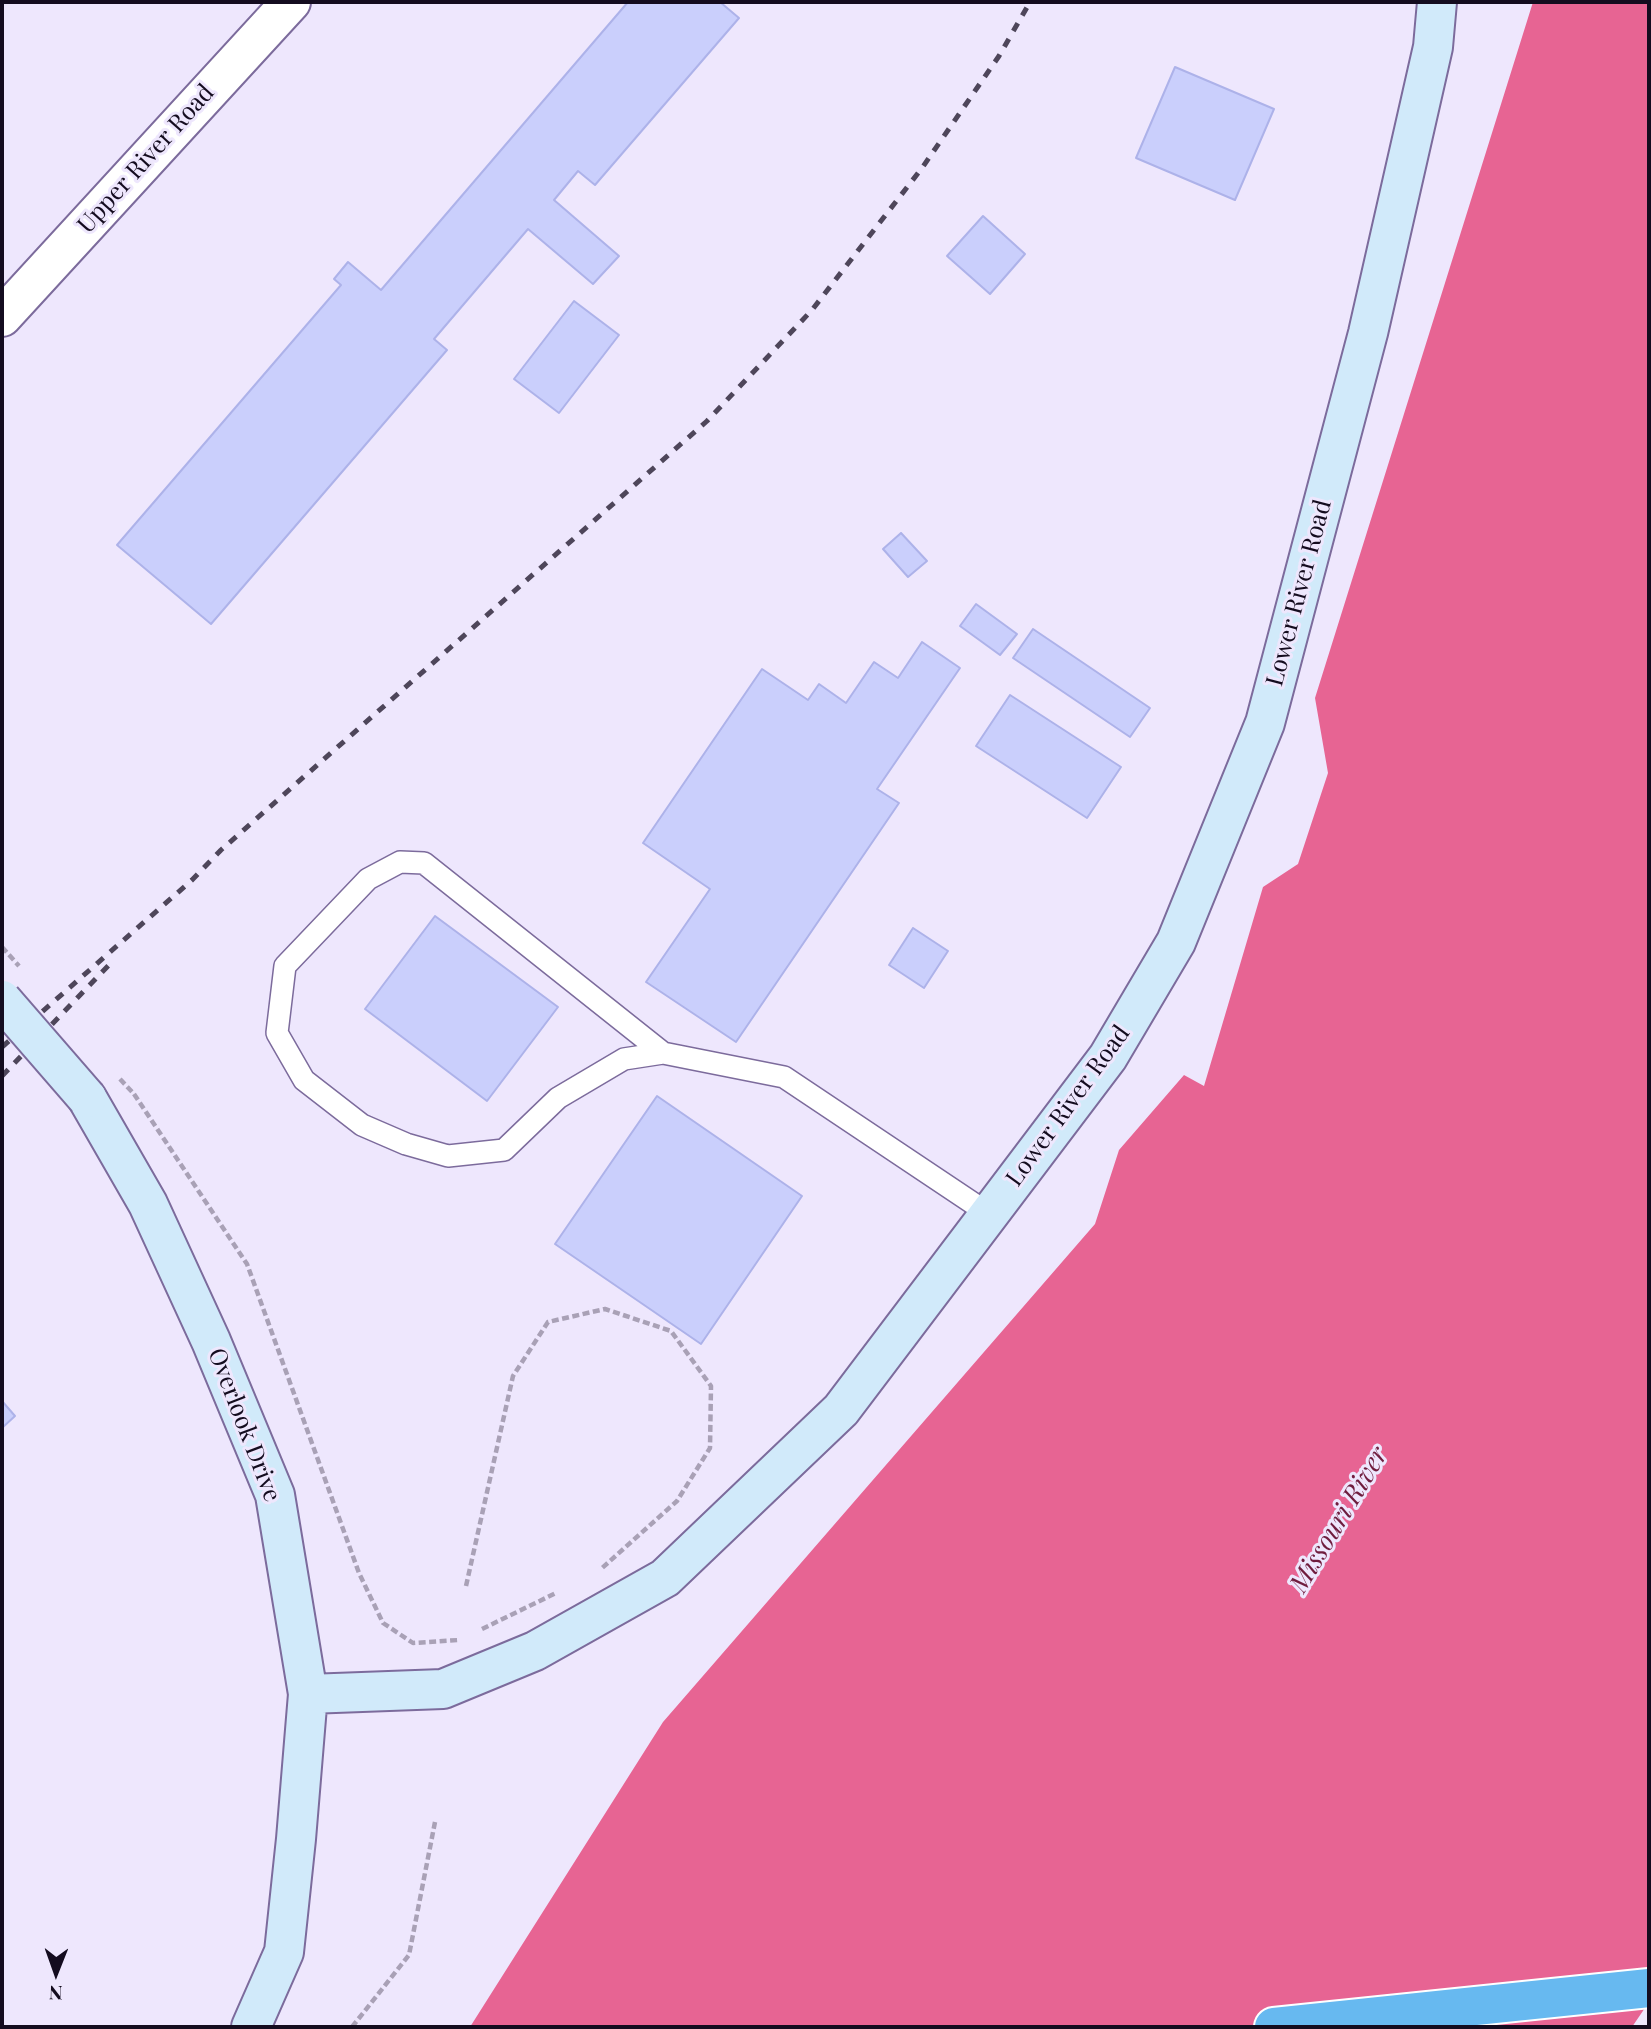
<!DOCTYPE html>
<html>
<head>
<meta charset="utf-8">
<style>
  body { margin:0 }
  #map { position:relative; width:1651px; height:2029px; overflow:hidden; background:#eee7fd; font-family:"Playfair Display",serif }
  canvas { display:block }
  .frame { position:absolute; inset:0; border:4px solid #140c1f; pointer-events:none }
  .north { position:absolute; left:21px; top:1938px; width:70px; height:70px; -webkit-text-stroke:5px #eee7fd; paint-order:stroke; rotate:181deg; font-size:19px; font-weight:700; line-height:28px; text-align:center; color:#140c1f }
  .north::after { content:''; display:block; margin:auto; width:24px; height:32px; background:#140c1f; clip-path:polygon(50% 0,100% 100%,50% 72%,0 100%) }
</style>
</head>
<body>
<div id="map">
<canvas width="1651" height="2029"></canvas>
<div class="frame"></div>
<div class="north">N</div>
</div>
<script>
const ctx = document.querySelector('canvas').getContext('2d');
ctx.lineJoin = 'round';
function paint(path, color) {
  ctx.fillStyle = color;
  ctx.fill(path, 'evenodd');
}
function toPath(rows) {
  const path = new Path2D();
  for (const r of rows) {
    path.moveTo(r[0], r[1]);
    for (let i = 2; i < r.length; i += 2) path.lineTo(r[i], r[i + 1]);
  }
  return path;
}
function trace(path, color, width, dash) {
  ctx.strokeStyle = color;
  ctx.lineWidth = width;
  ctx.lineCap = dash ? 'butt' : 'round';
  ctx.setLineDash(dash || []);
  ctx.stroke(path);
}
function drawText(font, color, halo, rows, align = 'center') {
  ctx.font = font + ' "Playfair Display",serif';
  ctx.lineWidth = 6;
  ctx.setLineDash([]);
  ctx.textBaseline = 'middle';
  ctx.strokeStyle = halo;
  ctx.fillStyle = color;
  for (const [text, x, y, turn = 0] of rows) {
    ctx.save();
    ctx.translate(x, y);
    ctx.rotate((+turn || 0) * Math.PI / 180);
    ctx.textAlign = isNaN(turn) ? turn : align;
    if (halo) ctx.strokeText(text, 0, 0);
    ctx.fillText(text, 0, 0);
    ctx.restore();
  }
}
paint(toPath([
  [1533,2,1649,2,1649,2002,1632,2027,470,2027,663,1722,1095,1224,1119,1150,1184,1075,1204,1086,1263,887,1298,864,1328,773,1315,698]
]), '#e76493');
const building = toPath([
  [628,2,720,2,739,18,595,185,578,171,554,200,619,256,593,284,528,229,434,339,447,350,211,624,117,545,341,285,334,279,348,262,381,290,628,2],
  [1175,67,1274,109,1235,200,1136,158,1175,67],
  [983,216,1025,254,990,294,947,256,983,216],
  [574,301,619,335,559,413,514,379,574,301],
  [901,533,927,561,908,577,883,549,901,533],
  [976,604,1017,634,1000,655,960,626,976,604],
  [1033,629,1150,708,1130,737,1013,658,1033,629],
  [922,642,960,668,877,789,899,803,736,1042,646,982,710,889,643,843,762,669,808,700,819,684,846,703,874,662,898,678,922,642],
  [1010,695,1121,767,1087,818,976,746,1010,695],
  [435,916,558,1007,487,1101,365,1009,435,916],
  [913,928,948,951,924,988,889,965,913,928],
  [657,1096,802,1196,701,1344,555,1244,657,1096],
  [2,1401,15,1416,2,1428,2,1401]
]);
paint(building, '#cacffc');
trace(building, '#adb2e9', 2);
const lane = toPath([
  [663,1053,624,1059,558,1098,504,1150,448,1156,406,1144,362,1125,304,1080,277,1033,285,966,368,879,400,862,424,863,663,1053,784,1077,989,1214]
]);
const street = toPath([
  [2,317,291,2]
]);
const secondary = toPath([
  [87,1098,148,1204,211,1341,275,1495,308,1694,296,1839,284,1952,251,2027],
  [308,1694,443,1689,535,1651,665,1578,841,1410,1108,1057,1176,942,1265,723,1368,333,1433,47,1437,2]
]);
const highway = toPath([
  [1274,2027,1649,1988]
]);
trace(lane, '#7c6b9c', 24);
trace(street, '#7c6b9c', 42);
trace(secondary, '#7c6b9c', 42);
trace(highway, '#fff', 42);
trace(toPath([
  [134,1094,247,1264,359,1573,383,1623,413,1643,459,1640],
  [466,1586,513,1376,548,1322,605,1309,671,1331,711,1386,710,1448,677,1501,601,1569],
  [482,1629,556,1593],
  [352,2027,409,1955,435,1822]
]), '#a9a1b6', 4.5, [7, 3.5]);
trace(lane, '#fff', 21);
trace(street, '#fff', 38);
trace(secondary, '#d1eafa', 38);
trace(highway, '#67b9f0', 38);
trace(toPath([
  [2,1047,192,880,221,850,707,421,812,310,922,168,999,56,1030,2],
  [2,1076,109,965]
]), '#4e465a', 5, [9, 9]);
const secondaryBridge = toPath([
  [2,1000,87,1098]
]);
trace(secondaryBridge, '#7c6b9c', 42, []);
trace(toPath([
  [2,947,19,966],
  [120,1079,134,1094]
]), '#a9a1b6', 4.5, [7, 3.5]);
trace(secondaryBridge, '#d1eafa', 38);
drawText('24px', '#140c1f', '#eee7fd', [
  ["Upper River Road",146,159,-48],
  ["Lower River Road",1299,593,-75],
  ["Lower River Road",1068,1106,-54],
  ["Overlook Drive",244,1425,69]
]);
drawText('italic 26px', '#6f1c3e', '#eee7fd', [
  ["Missouri River",1339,1520,-59]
]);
</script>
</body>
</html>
